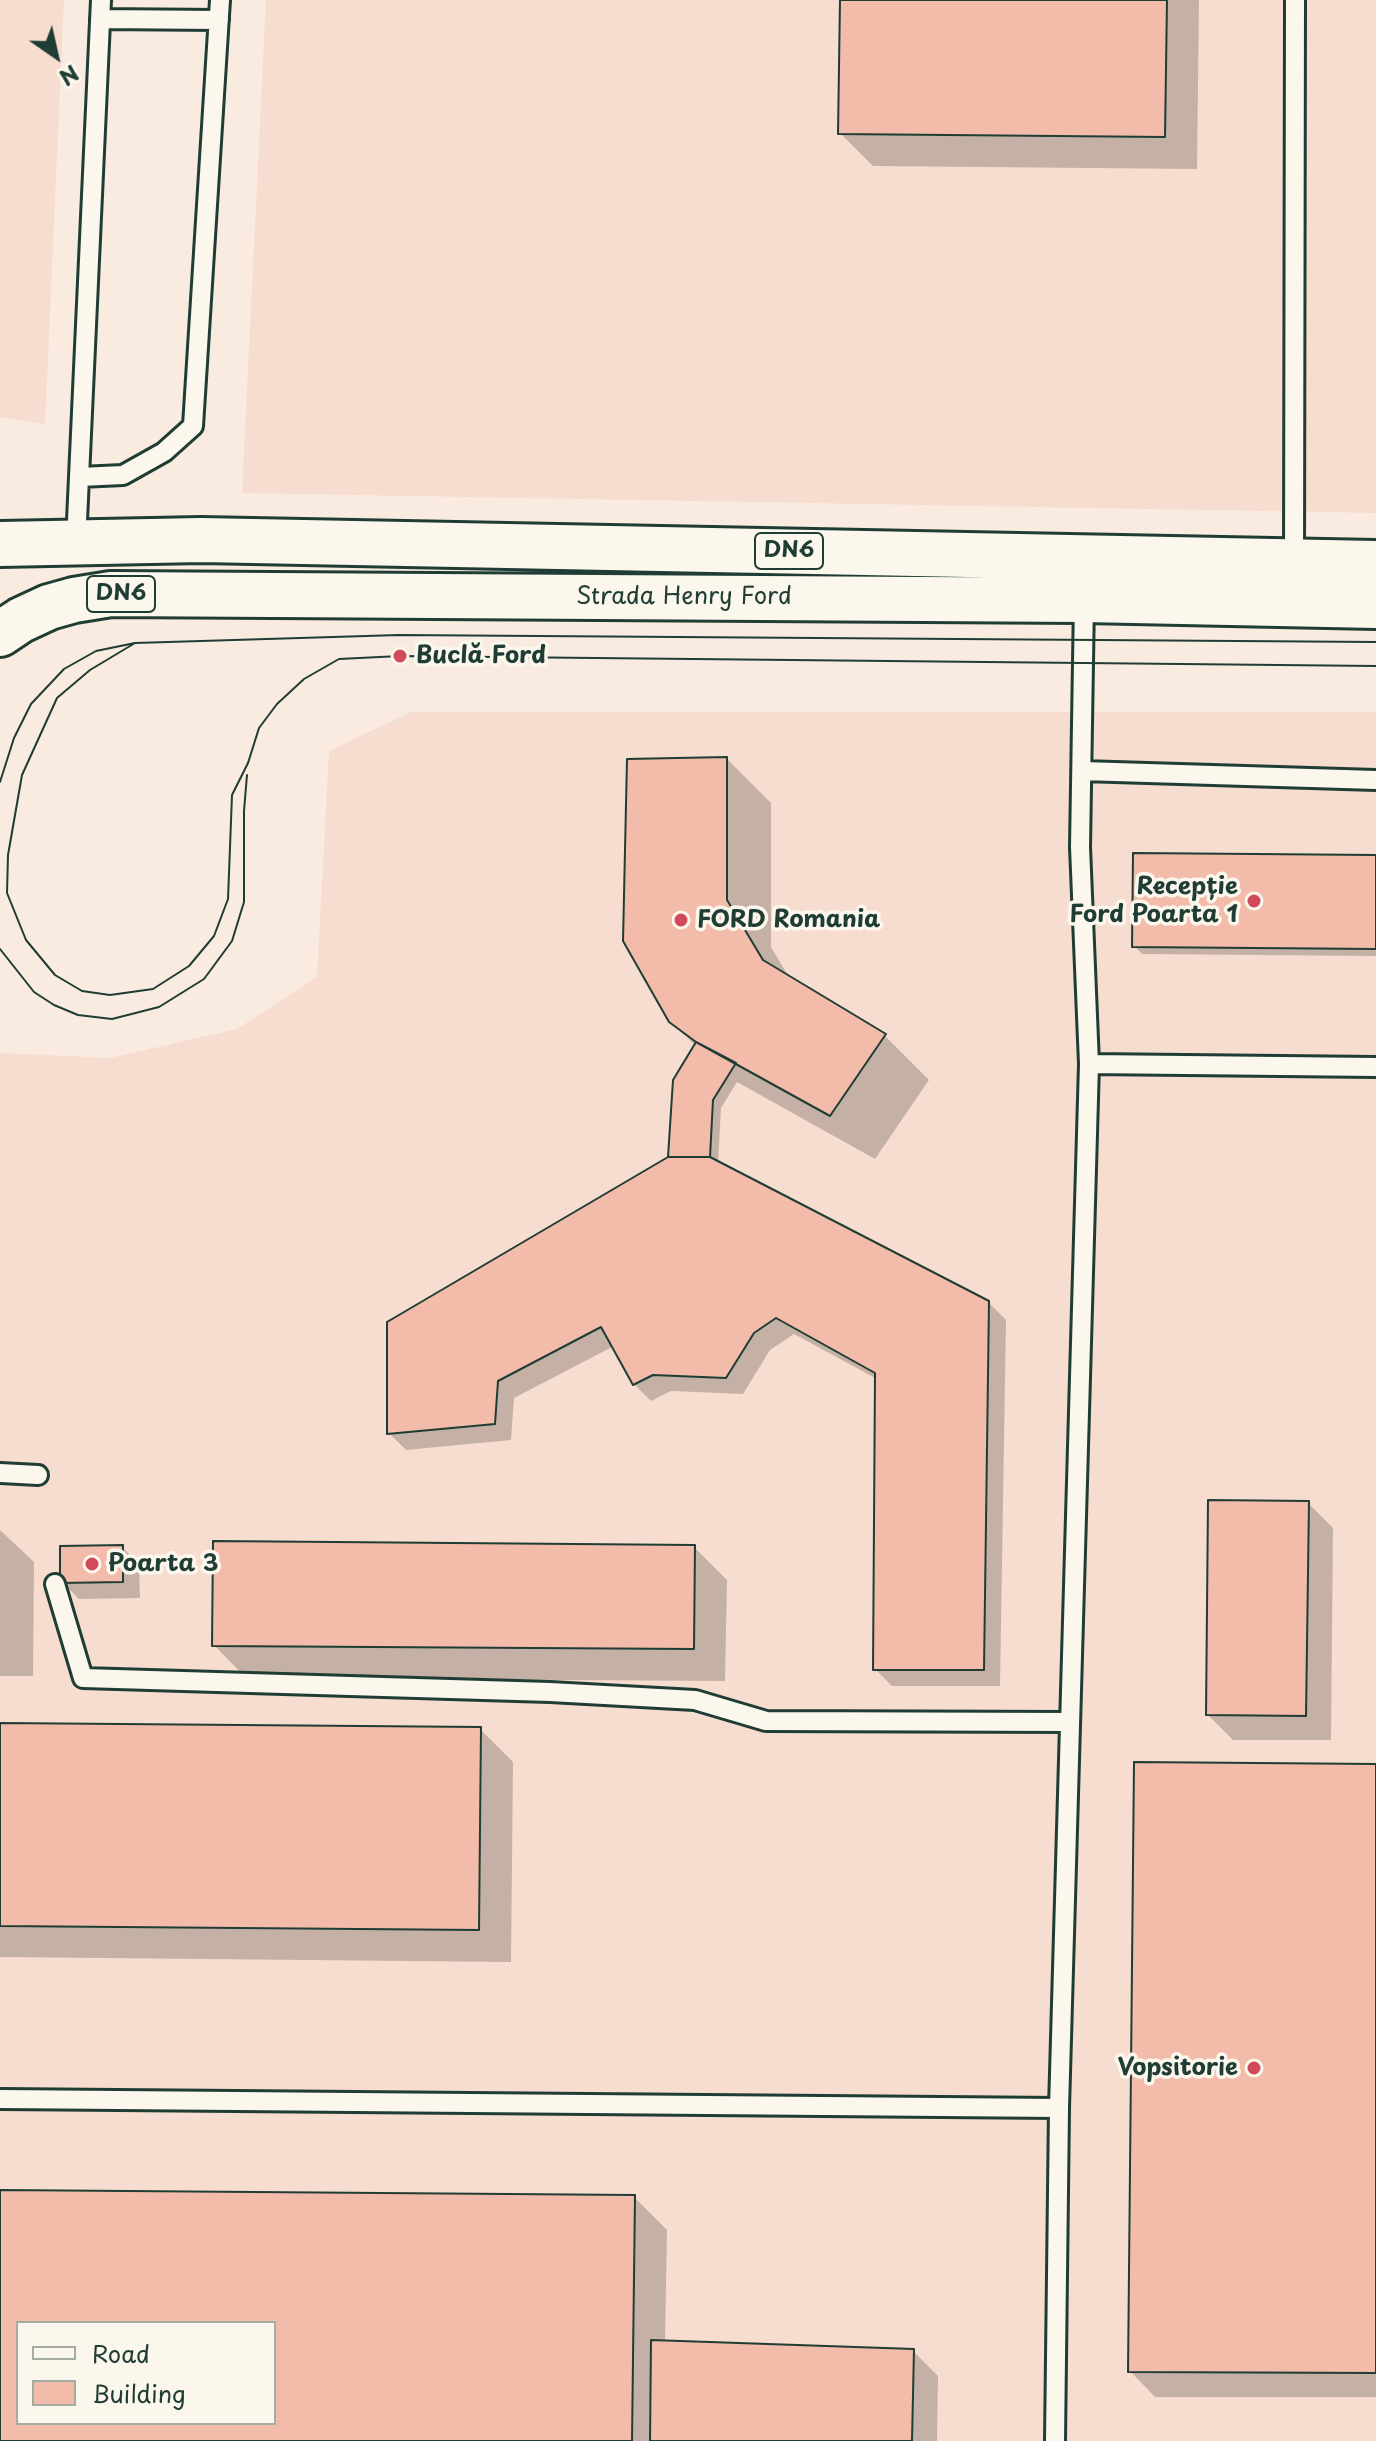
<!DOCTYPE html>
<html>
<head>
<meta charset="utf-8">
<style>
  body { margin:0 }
  #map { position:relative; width:1376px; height:2441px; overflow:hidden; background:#f9ebdf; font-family:"Playpen Sans",sans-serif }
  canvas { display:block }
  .legend { position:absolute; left:16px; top:2321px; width:260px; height:104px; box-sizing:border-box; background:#fbf7ec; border:2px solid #a3ada2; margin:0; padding:10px 14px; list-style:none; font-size:24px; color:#1f3d34 }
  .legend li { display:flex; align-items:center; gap:16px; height:40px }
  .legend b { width:40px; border:2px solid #a3ada2 }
  .north { position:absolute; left:16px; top:16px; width:80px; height:80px; -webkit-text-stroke:6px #fbf7ec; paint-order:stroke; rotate:146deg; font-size:22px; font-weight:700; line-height:32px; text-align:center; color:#1f3d34 }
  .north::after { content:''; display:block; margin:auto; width:28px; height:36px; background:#1f3d34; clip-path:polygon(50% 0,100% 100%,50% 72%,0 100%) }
</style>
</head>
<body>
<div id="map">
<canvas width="1376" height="2441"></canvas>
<ul class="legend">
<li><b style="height:10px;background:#fbf7ec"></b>Road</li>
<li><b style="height:22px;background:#f3bba9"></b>Building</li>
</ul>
<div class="north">N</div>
</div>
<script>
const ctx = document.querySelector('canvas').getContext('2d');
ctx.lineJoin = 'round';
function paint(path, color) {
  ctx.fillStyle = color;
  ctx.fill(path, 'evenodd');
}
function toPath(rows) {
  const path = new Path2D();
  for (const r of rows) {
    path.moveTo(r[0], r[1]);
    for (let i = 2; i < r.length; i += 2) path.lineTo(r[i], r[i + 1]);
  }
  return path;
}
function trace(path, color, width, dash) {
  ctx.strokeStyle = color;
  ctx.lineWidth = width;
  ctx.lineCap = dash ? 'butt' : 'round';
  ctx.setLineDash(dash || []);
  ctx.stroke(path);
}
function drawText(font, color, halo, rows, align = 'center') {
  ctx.font = font + ' "Playpen Sans",sans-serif';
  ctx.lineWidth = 7;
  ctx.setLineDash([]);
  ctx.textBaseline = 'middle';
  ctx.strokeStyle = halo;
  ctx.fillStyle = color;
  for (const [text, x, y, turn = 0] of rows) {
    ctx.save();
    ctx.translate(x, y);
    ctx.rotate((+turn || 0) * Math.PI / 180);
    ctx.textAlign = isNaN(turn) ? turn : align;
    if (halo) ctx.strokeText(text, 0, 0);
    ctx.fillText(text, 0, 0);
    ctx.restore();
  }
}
paint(toPath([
  [0,0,64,0,45,424,0,417],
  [266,0,1376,0,1376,513,242,493],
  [411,712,1376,712,1376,2441,0,2441,0,1053,110,1058,237,1029,317,977,329,751],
  [18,2323,274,2323,274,2423,18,2423]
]), '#f7ddcf');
paint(toPath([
  [842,0,1199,0,1197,169,873,166,840,133],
  [727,759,771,803,771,947,790,979,885,1036,929,1080,875,1159,737,1082,721,1108,718,1163,988,1302,1006,1320,1000,1686,892,1686,875,1669,877,1379,794,1334,770,1350,743,1394,671,1391,651,1401,634,1384,614,1346,514,1398,511,1440,406,1450,389,1433,670,1158,696,1046,670,1021],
  [1376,857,1376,956,1142,954,1134,946],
  [1308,1503,1333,1528,1331,1740,1233,1740,1208,1715],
  [0,1530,34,1562,33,1676,0,1676],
  [122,1547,139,1564,140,1598,79,1599,62,1582],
  [694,1547,727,1580,725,1681,246,1678,214,1645],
  [0,1725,480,1729,513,1762,511,1962,0,1957],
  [1376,1766,1376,2397,1155,2397,1130,2371],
  [0,2192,634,2197,667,2230,665,2342,913,2351,938,2376,937,2441,0,2441],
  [18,2323,274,2323,274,2423,18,2423]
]), '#0003');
const building = toPath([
  [840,0,1167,0,1165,137,838,134,840,0],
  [727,757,727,900,763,960,886,1034,830,1116,696,1042,669,1022,623,941,627,759,727,757],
  [1133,853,1376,855,1376,949,1132,947,1133,853],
  [696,1042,736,1063,713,1100,710,1157,668,1157,673,1080,696,1042],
  [668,1157,710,1157,989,1301,984,1670,873,1670,875,1373,776,1318,754,1333,726,1378,653,1375,633,1385,601,1327,498,1381,495,1424,387,1434,387,1322,668,1157],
  [1208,1500,1309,1501,1306,1716,1206,1715,1208,1500],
  [213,1541,695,1545,694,1649,212,1646,213,1541],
  [123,1545,123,1582,60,1583,60,1546,123,1545],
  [0,1723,481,1727,479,1930,0,1926,0,1723],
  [1134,1762,1376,1764,1376,2373,1128,2372,1134,1762],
  [0,2190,635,2195,632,2441,0,2441,0,2190],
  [18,2323,274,2323,274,2423,18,2423,18,2323],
  [651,2340,914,2349,912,2441,650,2441,651,2340]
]);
paint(building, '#f3bba9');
trace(building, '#1f3d34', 2);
const lane = toPath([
  [100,19,219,20],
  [80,477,123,475,164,452,193,426,220,0],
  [76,542,101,0],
  [1294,561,1295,0],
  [1082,771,1376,780],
  [1089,1064,1376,1067],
  [0,1473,38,1475],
  [55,1584,83,1678,550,1692,695,1700,766,1721,1070,1722],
  [0,2099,1059,2108],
  [1055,2441,1059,2108,1089,1064,1080,847,1084,601]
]);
const primary = toPath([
  [0,544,201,540,1376,563],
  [0,634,21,620,49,607,74,600,111,594,1084,600,1376,606]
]);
trace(lane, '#1f3d34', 24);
trace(primary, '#1f3d34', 50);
trace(lane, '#fbf7ec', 18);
trace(primary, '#fbf7ec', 44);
trace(toPath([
  [135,643,90,670,57,698,22,775,8,855,7,893,26,940,55,975,82,991,110,995,153,989,189,966,214,936,228,899,232,795,248,763,259,728,277,704,304,679,339,659,400,656,1376,666],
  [0,782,14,738,31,704,64,669,96,651,135,643,399,635,1376,642],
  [0,949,34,992,54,1005,78,1015,112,1019,159,1007,204,979,232,941,244,902,244,811,247,775]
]), '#1f3d34', 2);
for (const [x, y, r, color] of [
  [400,656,8,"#d1495b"],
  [1254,901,8,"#d1495b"],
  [681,920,8,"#d1495b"],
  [92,1564,8,"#d1495b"],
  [1254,2068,8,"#d1495b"]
]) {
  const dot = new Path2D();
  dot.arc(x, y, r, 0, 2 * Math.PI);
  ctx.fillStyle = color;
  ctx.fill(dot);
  trace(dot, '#fbf7ec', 3);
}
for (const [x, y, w] of [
  [789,551,68],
  [121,594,68]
]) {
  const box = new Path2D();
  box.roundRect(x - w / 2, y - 18, w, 36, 6);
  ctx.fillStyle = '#fbf7ec';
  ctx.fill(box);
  trace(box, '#1f3d34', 2);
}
drawText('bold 22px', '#1f3d34', null, [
  ["DN6",789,551],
  ["DN6",121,594]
]);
drawText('24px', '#1f3d34', '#fbf7ec', [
  ["Strada Henry Ford",684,597]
]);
drawText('bold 24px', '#1f3d34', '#fbf7ec', [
  ["Buclă Ford",416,656],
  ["Recepție",1238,887,"right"],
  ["Ford Poarta 1",1238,915,"right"],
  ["FORD Romania",697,920],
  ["Poarta 3",108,1564],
  ["Vopsitorie",1238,2068,"right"]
], 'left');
</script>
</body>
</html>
